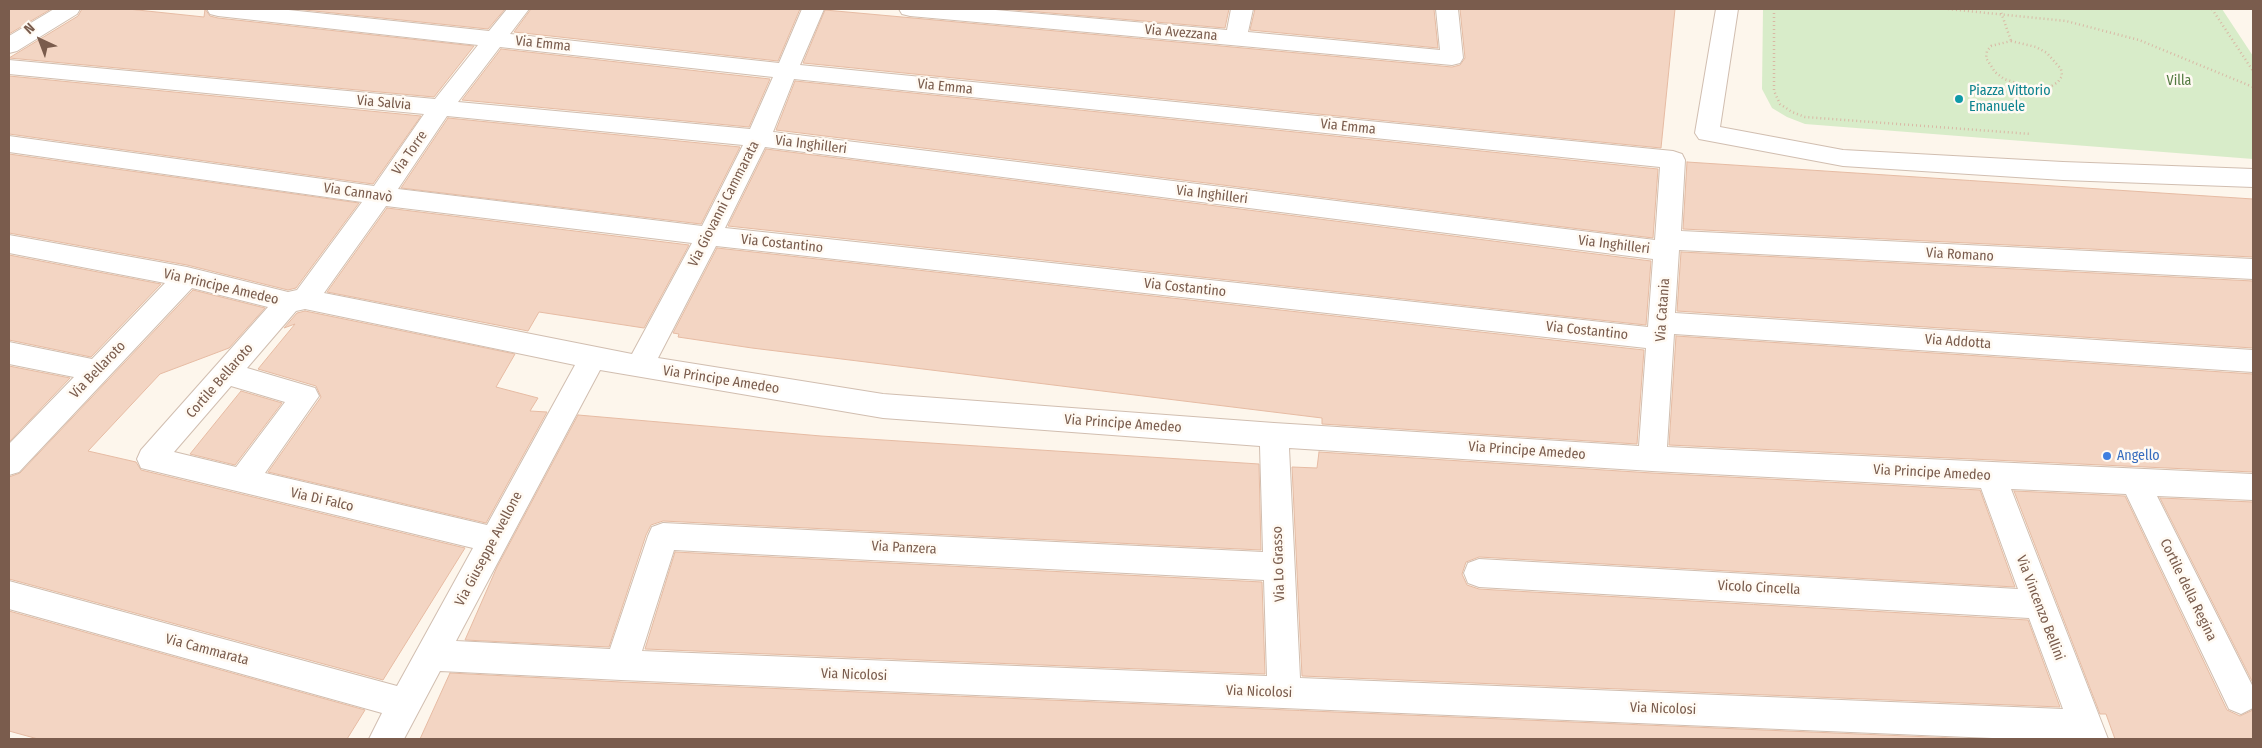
<!DOCTYPE html>
<html>
<head>
<meta charset="utf-8">
<style>
  body { margin:0 }
  #map { position:relative; width:2262px; height:748px; overflow:hidden; background:#fdf6ec; font-family:"Fira Sans Condensed",sans-serif }
  canvas { display:block }
  .frame { position:absolute; inset:0; border:10px solid #7a5c4d; pointer-events:none }
  .north { position:absolute; left:15px; top:15px; width:50px; height:50px; -webkit-text-stroke:4px #fffaf3; paint-order:stroke; rotate:317deg; font-size:14px; font-weight:700; line-height:20px; text-align:center; color:#7a5c4d }
  .north::after { content:''; display:block; margin:auto; width:18px; height:22px; background:#7a5c4d; clip-path:polygon(50% 0,100% 100%,50% 72%,0 100%) }
</style>
</head>
<body>
<div id="map">
<canvas width="2262" height="748"></canvas>
<div class="frame"></div>
<div class="north">N</div>
</div>
<script>
const ctx = document.querySelector('canvas').getContext('2d');
ctx.lineJoin = 'round';
function paint(path, color) {
  ctx.fillStyle = color;
  ctx.fill(path, 'evenodd');
}
function toPath(rows) {
  const path = new Path2D();
  for (const r of rows) {
    path.moveTo(r[0], r[1]);
    for (let i = 2; i < r.length; i += 2) path.lineTo(r[i], r[i + 1]);
  }
  return path;
}
function trace(path, color, width, dash) {
  ctx.strokeStyle = color;
  ctx.lineWidth = width;
  ctx.lineCap = dash ? 'butt' : 'round';
  ctx.setLineDash(dash || []);
  ctx.stroke(path);
}
function drawText(font, color, halo, rows, align = 'center') {
  ctx.font = font + ' "Fira Sans Condensed",sans-serif';
  ctx.lineWidth = 5;
  ctx.setLineDash([]);
  ctx.textBaseline = 'middle';
  ctx.strokeStyle = halo;
  ctx.fillStyle = color;
  for (const [text, x, y, turn = 0] of rows) {
    ctx.save();
    ctx.translate(x, y);
    ctx.rotate((+turn || 0) * Math.PI / 180);
    ctx.textAlign = isNaN(turn) ? turn : align;
    if (halo) ctx.strokeText(text, 0, 0);
    ctx.fillText(text, 0, 0);
    ctx.restore();
  }
}
paint(toPath([
  [1763,9,2222,9,2253,56,2253,159,1805,124,1787,117,1772,108,1762,89]
]), '#d8ecc9');
const building = toPath([
  [9,9,51,9,9,34,9,9],
  [82,9,128,9,204,17,205,9,210,16,218,18,474,46,434,97,9,58,78,16,82,9],
  [295,9,505,9,488,29,295,9],
  [531,9,800,9,778,61,514,32,531,9],
  [1003,9,1229,9,1225,28,1003,9],
  [1255,9,1434,9,1438,48,1250,30,1255,9],
  [1460,9,1675,9,1661,148,803,63,825,10,1452,67,1460,65,1465,58,1460,9],
  [501,49,770,79,749,127,462,100,501,49],
  [9,76,421,116,373,184,9,134,9,76],
  [795,81,1658,169,1653,238,776,130,795,81],
  [448,118,740,147,701,224,401,188,448,118],
  [766,149,1651,261,1646,325,728,226,766,149],
  [9,154,359,203,296,288,288,290,187,265,9,233,9,154],
  [1687,162,2253,199,2253,257,1683,229,1687,162],
  [387,208,689,245,644,328,539,312,528,331,327,292,387,208],
  [717,248,1644,350,1637,444,1322,424,1322,418,752,348,678,337,679,334,673,333,717,248],
  [1681,252,2253,281,2253,348,1677,311,1681,252],
  [9,255,161,284,91,357,9,340,9,255],
  [193,290,265,308,229,348,160,374,88,451,136,462,141,470,465,548,383,680,9,579,9,477,20,473,193,290],
  [305,311,515,354,496,387,538,398,530,411,547,412,486,523,268,472,321,397,316,386,258,369,295,324,284,328,297,313,305,311],
  [1676,336,2253,374,2253,472,1669,445,1676,336],
  [9,366,70,378,9,442,9,366],
  [241,391,282,403,235,465,190,454,241,391],
  [578,415,821,436,1259,464,1261,550,663,521,651,525,646,535,609,647,465,640,497,567,578,415],
  [1319,452,1652,473,1980,490,2015,587,1479,557,1466,562,1462,574,1467,585,1479,589,2028,620,2060,707,1302,676,1292,467,1317,468,1319,452],
  [2014,491,2125,496,2227,710,2240,716,2253,710,2253,739,2115,739,2106,714,2100,714,2014,491],
  [2160,498,2253,502,2253,683,2160,498],
  [675,552,1262,582,1265,674,645,649,675,552],
  [9,611,365,710,347,739,38,739,9,731,9,611],
  [450,673,621,682,1978,739,420,739,450,673]
]);
paint(building, '#f3d5c3');
trace(building, '#e6bba3', 1);
const minor = toPath([
  [54,9,80,9,77,14,17,51,9,53,9,36,54,9],
  [207,9,279,9,489,31,507,9,529,9,510,34,779,63,802,9,824,9,800,65,1673,151,1682,154,1685,160,1681,231,2253,259,2253,279,1679,250,1675,313,2253,350,2253,372,1674,334,1667,447,2253,474,2253,500,2157,496,2253,687,2253,708,2241,714,2229,709,2126,494,2011,489,2108,739,2016,739,621,680,440,671,404,739,369,739,382,713,9,609,9,581,397,686,473,548,141,468,137,459,141,450,268,307,192,288,19,472,9,475,9,444,74,377,9,364,9,342,92,359,165,283,9,253,9,235,187,267,288,292,297,290,362,202,9,152,9,136,374,186,424,114,9,74,9,60,435,99,478,45,218,16,210,14,207,9],
  [500,47,773,77,750,129,458,102,500,47],
  [794,79,1660,167,1655,240,773,132,794,79],
  [447,116,743,145,702,226,398,189,447,116],
  [765,147,1653,259,1648,327,725,228,765,147],
  [386,206,692,243,632,354,324,293,386,206],
  [716,246,1646,348,1639,446,1274,423,883,394,658,358,716,246],
  [305,309,575,365,487,525,265,473,319,396,315,388,247,368,296,311,305,309],
  [600,370,883,418,1260,446,1263,552,663,523,652,527,648,536,610,649,456,641,600,370],
  [231,386,285,402,236,467,174,452,231,386],
  [1289,448,1652,471,1981,488,2018,589,1479,559,1468,563,1464,573,1468,583,1479,587,2029,618,2063,709,1300,678,1289,448],
  [674,550,1264,580,1267,676,642,651,674,550],
  [899,9,984,9,1227,30,1231,9,1253,9,1248,32,1440,50,1436,9,1458,9,1463,58,1460,63,1452,65,910,16,902,14,899,9],
  [1716,9,1738,9,1720,127,1843,150,2063,162,2253,169,2253,187,2063,180,1843,166,1699,139,1695,133,1716,9]
]);
trace(minor, '#d1beb0', 2);
trace(toPath([
  [1774,9,1774,91,1780,104,1792,112,1805,117,2031,134],
  [1948,9,2066,21,2139,40,2253,87],
  [2000,9,2011,41],
  [2212,9,2253,71],
  [2011,41,2036,47,2047,53,2061,69,2062,76,2058,82,2050,87,2028,87,2004,79,1995,72,1986,58,1987,51,1991,46,2011,41]
]), '#d9b8a5', 2.5, [1, 3]);
paint(minor, '#fff');
for (const [x, y, r, color] of [
  [1959,99,5,"#0f9aa8"],
  [2107,456,5,"#3f7fe0"]
]) {
  const dot = new Path2D();
  dot.arc(x, y, r, 0, 2 * Math.PI);
  ctx.fillStyle = color;
  ctx.fill(dot);
  trace(dot, '#fffaf3', 2);
}
drawText('14px', '#7a5c4d', '#fffaf3', [
  ["Via Avezzana",1181,33,5],
  ["Via Emma",543,44,6],
  ["Via Emma",945,87,6],
  ["Via Salvia",384,103,5],
  ["Via Emma",1348,127,6],
  ["Via Inghilleri",811,145,7],
  ["Via Torre",410,153,-55],
  ["Via Cannavò",358,193,8],
  ["Via Inghilleri",1212,195,7],
  ["Via Giovanni Cammarata",724,204,-63],
  ["Via Costantino",782,244,6],
  ["Via Inghilleri",1614,245,7],
  ["Via Romano",1960,255,3],
  ["Via Principe Amedeo",221,287,13],
  ["Via Costantino",1185,288,6],
  ["Via Catania",1663,310,-86],
  ["Via Costantino",1587,331,6],
  ["Via Addotta",1958,342,4],
  ["Via Bellaroto",98,370,-46],
  ["Via Principe Amedeo",721,380,9],
  ["Cortile Bellaroto",220,381,-49],
  ["Via Principe Amedeo",1123,424,4],
  ["Via Principe Amedeo",1527,451,4],
  ["Via Principe Amedeo",1932,473,3],
  ["Via Di Falco",322,500,13],
  ["Via Panzera",904,548,3],
  ["Via Giuseppe Avellone",489,549,-62],
  ["Via Lo Grasso",1279,564,-92],
  ["Vicolo Cincella",1759,588,3],
  ["Cortile della Regina",2188,590,64],
  ["Via Vincenzo Bellini",2040,608,69],
  ["Via Cammarata",207,650,15],
  ["Via Nicolosi",854,675,2],
  ["Via Nicolosi",1259,692,2],
  ["Via Nicolosi",1663,709,2]
]);
drawText('14px', '#537a41', '#fffaf3', [
  ["Villa",2179,81]
]);
drawText('14px', '#0d838f', '#fffaf3', [
  ["Piazza Vittorio",1969,91],
  ["Emanuele",1969,107]
], 'left');
drawText('14px', '#366cbe', '#fffaf3', [
  ["Angello",2117,456]
], 'left');
</script>
</body>
</html>
